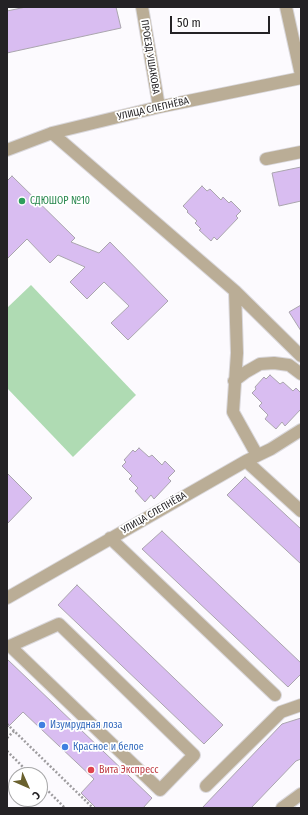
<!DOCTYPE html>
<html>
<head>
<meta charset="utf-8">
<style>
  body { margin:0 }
  #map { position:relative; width:308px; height:815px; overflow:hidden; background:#fcfafe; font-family:"Fira Sans Condensed",sans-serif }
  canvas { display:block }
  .frame { position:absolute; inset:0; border:8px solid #242225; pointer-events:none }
  .north { position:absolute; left:8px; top:767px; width:40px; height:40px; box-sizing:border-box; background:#fff; border:1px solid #a7a7a8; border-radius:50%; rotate:135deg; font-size:11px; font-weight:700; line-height:16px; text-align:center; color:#242225 }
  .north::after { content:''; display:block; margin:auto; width:14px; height:18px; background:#6a612e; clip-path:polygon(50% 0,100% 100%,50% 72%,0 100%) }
  .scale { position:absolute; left:170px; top:16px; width:100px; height:18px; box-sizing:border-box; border:2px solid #242225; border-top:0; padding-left:5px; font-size:12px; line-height:14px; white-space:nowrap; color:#242225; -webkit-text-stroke:3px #fff; paint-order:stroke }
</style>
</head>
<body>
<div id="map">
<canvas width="308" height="815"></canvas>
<div class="frame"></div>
<div class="north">С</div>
<div class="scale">50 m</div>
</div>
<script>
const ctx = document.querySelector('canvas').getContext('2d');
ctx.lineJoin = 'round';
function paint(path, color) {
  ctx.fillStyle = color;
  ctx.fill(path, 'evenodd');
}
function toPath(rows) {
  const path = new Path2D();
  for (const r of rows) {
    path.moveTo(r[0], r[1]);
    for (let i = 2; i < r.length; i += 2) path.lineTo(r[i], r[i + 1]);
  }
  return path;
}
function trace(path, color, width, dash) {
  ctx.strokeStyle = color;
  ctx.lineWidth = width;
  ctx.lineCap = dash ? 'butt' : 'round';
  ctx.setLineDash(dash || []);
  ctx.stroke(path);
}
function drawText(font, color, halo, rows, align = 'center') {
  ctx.font = font + ' "Fira Sans Condensed",sans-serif';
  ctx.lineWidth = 3.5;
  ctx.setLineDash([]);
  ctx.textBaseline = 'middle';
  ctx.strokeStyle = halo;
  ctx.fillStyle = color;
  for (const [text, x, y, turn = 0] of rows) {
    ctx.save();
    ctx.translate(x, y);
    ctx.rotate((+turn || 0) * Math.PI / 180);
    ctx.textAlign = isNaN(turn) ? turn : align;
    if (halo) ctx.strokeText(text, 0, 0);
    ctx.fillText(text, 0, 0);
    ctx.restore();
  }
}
paint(toPath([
  [31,285,136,395,73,457,7,388,7,308]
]), '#afdbb3');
const building = toPath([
  [26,7,116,7,121,28,7,53,7,11,26,7],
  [301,167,301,201,279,206,272,173,301,167],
  [12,176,75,238,71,242,99,253,110,242,168,301,128,340,111,323,129,306,104,282,87,299,70,282,85,267,58,255,50,263,27,239,7,259,7,181,12,176],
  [202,186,207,191,210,189,221,200,223,197,229,203,231,201,241,211,236,216,238,218,217,240,214,237,211,241,199,230,201,229,195,223,197,221,187,212,188,211,183,206,202,186],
  [301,305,301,331,289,312,301,305],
  [270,375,280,384,283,382,293,391,296,388,301,393,301,409,285,426,282,422,276,429,265,419,268,415,259,406,262,403,252,393,256,389,255,387,264,377,266,379,270,375],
  [139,448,149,457,152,455,162,465,165,461,175,471,168,478,171,481,154,499,151,495,145,502,135,491,138,488,129,479,132,476,122,466,126,462,124,460,133,450,135,452,139,448],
  [7,473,32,498,7,524,7,473],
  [245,477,301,529,301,564,227,495,245,477],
  [162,531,301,663,301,674,288,687,142,549,162,531],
  [77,585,223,725,204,744,58,605,77,585],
  [7,659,152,798,143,808,96,808,81,793,94,779,23,712,7,728,7,659],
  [301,718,301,759,296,761,251,808,202,808,282,724,301,718]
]);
paint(building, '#d9bdf1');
trace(building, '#aaa5ae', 1);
const minor = toPath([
  [142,7,159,107],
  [286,7,301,75],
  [52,133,235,291,301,356],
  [7,150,52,133,159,107,301,78],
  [266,159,301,152],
  [235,291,237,353,233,412,257,455],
  [234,381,246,372,260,364,274,363,289,365,301,374],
  [246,461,301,511],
  [110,538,275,695],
  [7,598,246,461,271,449,301,430],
  [59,624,194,755,160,790,10,646,59,624],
  [206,786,281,712,301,705],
  [282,808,301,794]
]);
trace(minor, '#d9d7db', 14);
trace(toPath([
  [7,724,93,808],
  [7,738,14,731],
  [7,751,31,775],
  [40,783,65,808]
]), '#9e9c9f', 2.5, [2, 2]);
trace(minor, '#baad96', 12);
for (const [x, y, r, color] of [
  [22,201,4,"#2e9e5b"],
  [42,725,4,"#3f7fe0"],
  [65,747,4,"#3f7fe0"],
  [91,770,4,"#e0444e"]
]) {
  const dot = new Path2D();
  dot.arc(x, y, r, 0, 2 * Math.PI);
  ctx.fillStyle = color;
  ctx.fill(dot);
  trace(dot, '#fff', 1.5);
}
drawText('10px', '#242225', '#fff', [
  ["ПРОЕЗД УШАКОВА",150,57,81],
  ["УЛИЦА СЛЕПНЁВА",153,109,-13],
  ["УЛИЦА СЛЕПНЁВА",154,513,-30]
]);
drawText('10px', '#27864d', '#fff', [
  ["СДЮШОР №10",30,201]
], 'left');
drawText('10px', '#366cbe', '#fff', [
  ["Изумрудная лоза",50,725],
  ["Красное и белое",73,747]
], 'left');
drawText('10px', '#be3a42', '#fff', [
  ["Вита Экспресс",99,770]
], 'left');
</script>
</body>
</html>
